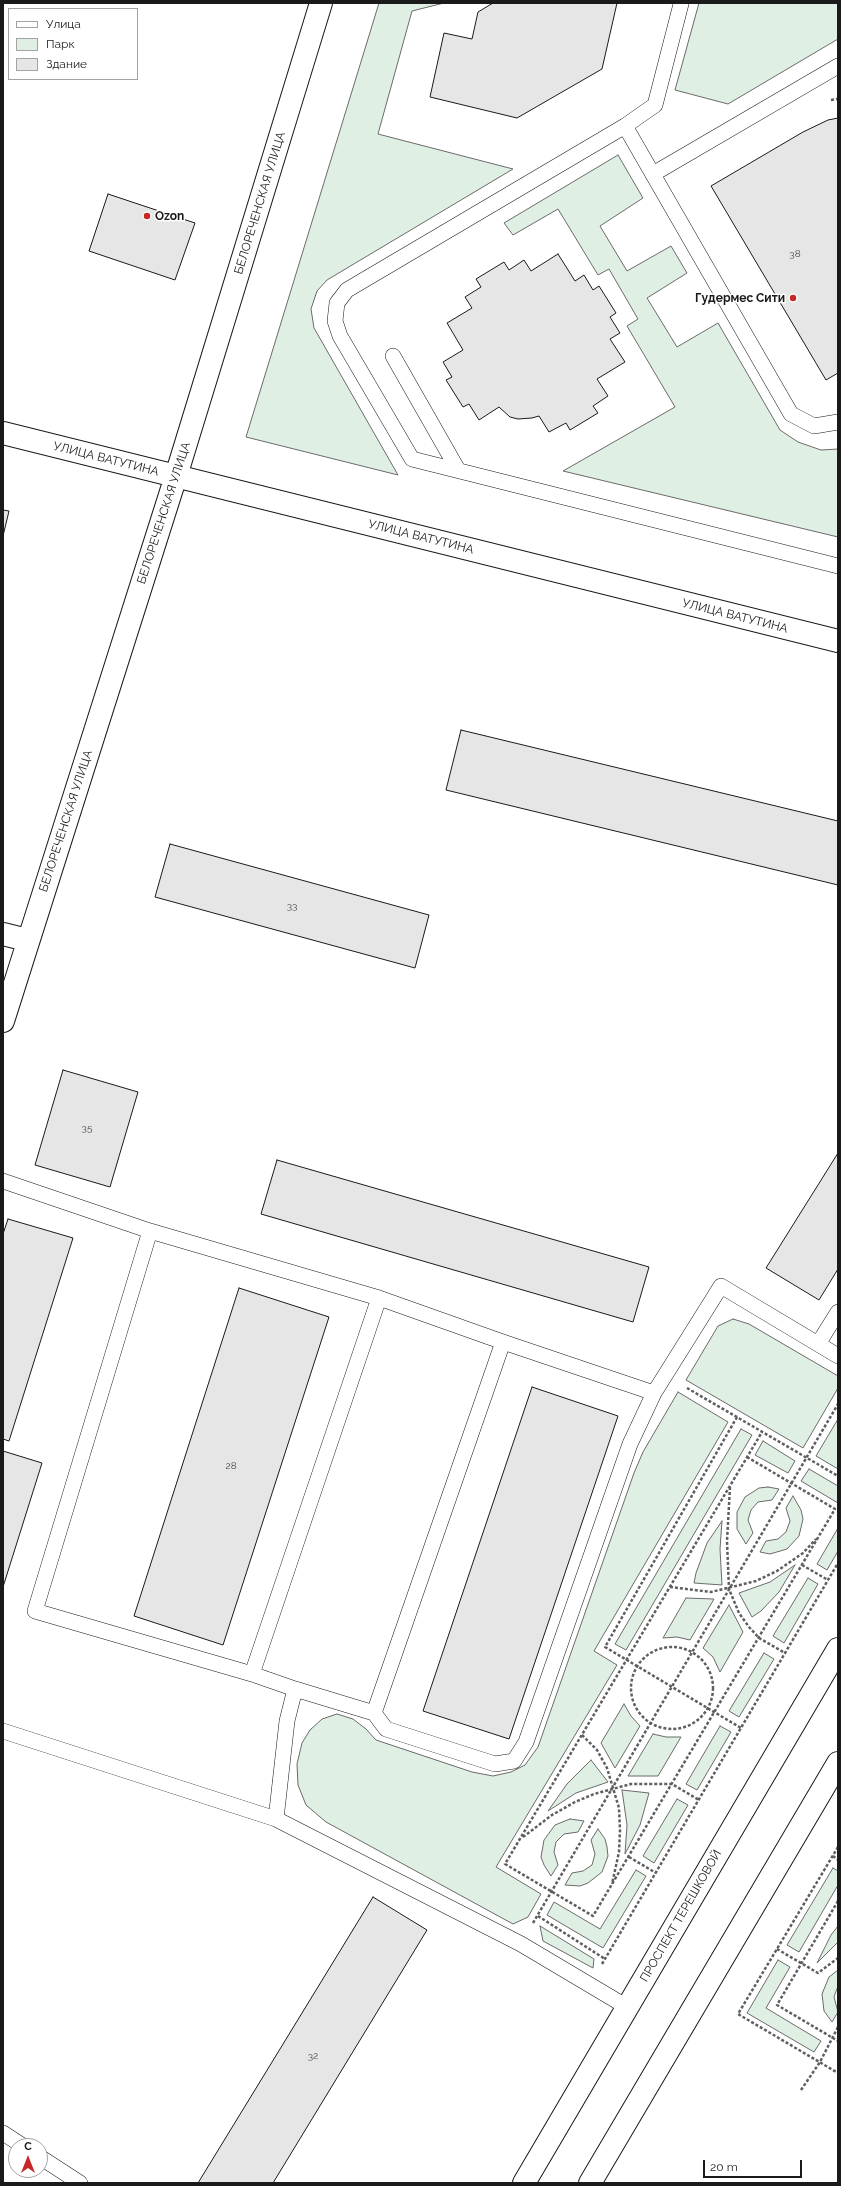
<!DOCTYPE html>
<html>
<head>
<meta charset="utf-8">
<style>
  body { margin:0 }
  #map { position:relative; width:841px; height:2186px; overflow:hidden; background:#fff; font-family:Raleway,sans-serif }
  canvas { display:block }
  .frame { position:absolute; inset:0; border:4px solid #1a1a1a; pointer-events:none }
  .legend { position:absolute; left:8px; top:8px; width:130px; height:72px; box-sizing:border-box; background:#fff; border:1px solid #a3a3a3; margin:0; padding:5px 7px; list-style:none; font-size:12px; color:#1a1a1a }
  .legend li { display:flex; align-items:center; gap:8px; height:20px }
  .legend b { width:20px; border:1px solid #a3a3a3 }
  .north { position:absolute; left:8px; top:2138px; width:40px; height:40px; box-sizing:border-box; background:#fff; border:1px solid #a3a3a3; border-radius:50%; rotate:0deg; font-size:11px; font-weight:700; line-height:16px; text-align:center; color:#1a1a1a }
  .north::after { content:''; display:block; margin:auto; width:14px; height:18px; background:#c62828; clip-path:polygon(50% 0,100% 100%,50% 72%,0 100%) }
  .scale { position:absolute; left:703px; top:2160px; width:99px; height:18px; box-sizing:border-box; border:2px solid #1a1a1a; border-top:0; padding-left:5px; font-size:12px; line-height:14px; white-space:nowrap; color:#1a1a1a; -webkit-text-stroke:3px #fff; paint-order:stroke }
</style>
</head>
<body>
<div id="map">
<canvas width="841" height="2186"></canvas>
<div class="frame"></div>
<ul class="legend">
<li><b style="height:5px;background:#fff"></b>Улица</li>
<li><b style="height:11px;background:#e0efe3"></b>Парк</li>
<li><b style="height:11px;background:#e6e6e6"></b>Здание</li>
</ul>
<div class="north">С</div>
<div class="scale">20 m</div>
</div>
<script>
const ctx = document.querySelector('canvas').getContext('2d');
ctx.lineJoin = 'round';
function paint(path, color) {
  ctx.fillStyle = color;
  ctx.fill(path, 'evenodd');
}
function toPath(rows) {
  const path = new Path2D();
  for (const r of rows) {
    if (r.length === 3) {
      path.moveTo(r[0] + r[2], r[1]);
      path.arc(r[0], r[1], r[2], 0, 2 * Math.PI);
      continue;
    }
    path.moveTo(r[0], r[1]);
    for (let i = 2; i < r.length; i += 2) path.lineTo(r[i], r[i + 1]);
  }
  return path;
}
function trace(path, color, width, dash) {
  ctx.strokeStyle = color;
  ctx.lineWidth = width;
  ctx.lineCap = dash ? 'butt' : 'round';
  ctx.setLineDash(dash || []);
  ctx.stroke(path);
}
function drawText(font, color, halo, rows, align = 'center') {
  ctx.font = font + ' Raleway,sans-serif';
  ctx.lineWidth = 3;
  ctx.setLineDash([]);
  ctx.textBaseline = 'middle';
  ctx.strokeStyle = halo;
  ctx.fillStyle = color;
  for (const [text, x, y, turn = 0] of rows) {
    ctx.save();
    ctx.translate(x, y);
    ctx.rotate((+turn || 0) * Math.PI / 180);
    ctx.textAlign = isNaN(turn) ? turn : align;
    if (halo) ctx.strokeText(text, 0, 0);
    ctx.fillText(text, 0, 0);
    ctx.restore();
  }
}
const green = toPath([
  [379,3,444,3,412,11,378,134,513,169,327,280,317,291,311,309,314,328,398,475,246,437,379,3],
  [699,3,838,3,838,39,728,104,675,90,699,3],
  [618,155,643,198,600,226,627,271,671,246,687,273,647,298,677,347,718,323,780,430,798,442,821,450,838,449,838,537,563,471,675,407,627,326,638,319,609,269,598,275,558,209,513,235,504,223,618,155],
  [733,1319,749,1324,838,1376,838,1388,803,1448,686,1380,718,1326,733,1319],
  [678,1392,728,1422,594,1651,617,1665,496,1867,541,1894,528,1917,513,1924,326,1822,306,1805,298,1785,297,1764,302,1743,310,1730,322,1719,337,1714,353,1719,366,1729,376,1740,472,1772,493,1776,511,1772,525,1765,538,1747,634,1473,643,1452,678,1392],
  [838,1419,838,1469,816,1456,838,1419],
  [741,1429,752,1435,626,1650,615,1644,741,1429],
  [763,1441,795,1461,788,1473,755,1455,763,1441],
  [809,1469,838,1486,838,1503,801,1481,809,1469],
  [768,1487,779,1489,772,1500,758,1502,751,1510,748,1520,753,1533,746,1544,737,1529,737,1512,745,1497,759,1488,768,1487],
  [793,1496,801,1510,803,1519,799,1536,787,1549,770,1554,760,1552,766,1541,778,1539,786,1532,790,1521,786,1508,793,1496],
  [722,1521,720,1549,722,1585,694,1583,696,1573,707,1543,722,1521],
  [838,1528,838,1551,827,1570,817,1564,838,1528],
  [795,1565,779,1592,761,1611,752,1617,739,1593,770,1582,795,1565],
  [808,1578,818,1584,784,1643,773,1636,808,1578],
  [686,1598,714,1599,690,1640,677,1637,663,1638,686,1598],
  [729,1605,743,1632,720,1672,713,1657,703,1648,729,1605],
  [764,1653,774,1659,739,1717,729,1711,764,1653],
  [624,1704,631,1716,640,1726,615,1768,601,1743,624,1704],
  [720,1726,731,1732,697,1790,686,1784,720,1726],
  [653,1734,666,1737,681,1737,658,1776,628,1776,653,1734],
  [591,1760,608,1782,576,1793,548,1811,567,1784,591,1760],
  [622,1790,649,1793,640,1825,625,1854,627,1825,622,1790],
  [677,1799,688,1805,654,1863,643,1856,677,1799],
  [570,1819,584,1821,578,1832,564,1834,556,1842,554,1852,558,1865,551,1876,544,1865,541,1857,544,1840,555,1825,570,1819],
  [598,1829,605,1839,607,1847,608,1856,602,1872,588,1883,580,1886,565,1885,572,1873,583,1871,592,1865,595,1854,591,1840,598,1829],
  [833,1868,838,1871,838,1885,799,1952,787,1945,833,1868],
  [636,1870,646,1876,603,1948,547,1915,554,1902,600,1929,636,1870],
  [540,1926,594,1959,593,1968,543,1941,540,1926],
  [838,1926,838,1942,817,1963,831,1935,838,1926],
  [778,1960,790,1967,766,2008,821,2041,814,2052,747,2013,778,1960],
  [838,1970,838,1986,834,1997,838,2012,832,2022,824,2011,822,1994,829,1977,838,1970]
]);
paint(green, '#e0efe3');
trace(green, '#6a6a6a', 1);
const building = toPath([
  [493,3,617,3,602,69,517,118,430,97,444,33,472,39,478,12,493,3],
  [838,118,838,373,826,380,711,186,803,132,828,120,838,118],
  [108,194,195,223,175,280,89,251,108,194],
  [558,254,575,281,584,275,593,290,599,286,616,313,610,317,620,333,610,339,625,362,597,379,608,396,593,406,598,413,570,430,566,423,549,432,539,416,532,418,518,419,510,417,499,407,479,420,469,404,463,407,446,380,452,377,443,362,463,350,447,323,472,308,465,297,481,287,476,279,504,262,509,270,524,260,531,271,558,254],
  [3,510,9,511,3,536,3,510],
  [461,730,838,821,838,885,446,790,461,730],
  [170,844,429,915,415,968,155,897,170,844],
  [63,1070,138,1092,110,1187,35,1165,63,1070],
  [838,1153,838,1269,819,1300,766,1268,838,1153],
  [277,1160,649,1267,633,1322,261,1214,277,1160],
  [8,1219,73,1238,9,1441,3,1439,3,1234,8,1219],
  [239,1288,329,1317,223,1645,134,1616,239,1288],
  [532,1387,618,1416,509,1739,423,1711,532,1387],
  [3,1451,42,1463,3,1587,3,1451],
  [373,1897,427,1930,273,2183,198,2183,373,1897]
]);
paint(building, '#e6e6e6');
trace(building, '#1a1a1a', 1);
const lane = toPath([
  [681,4,655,105,625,126,347,290,337,303,335,321,340,336,412,459,838,566],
  [625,126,791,414,814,426,838,422],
  [653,174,838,66],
  [393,356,458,470],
  [3,1181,150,1231,379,1298,503,1342,654,1393],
  [150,1231,35,1611,252,1674],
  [818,1344,838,1312],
  [295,1689,252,1674,379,1298],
  [374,1713,503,1342],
  [3,1731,276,1819,521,1944,627,2007],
  [276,1819,287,1721,295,1689,374,1713,386,1729,495,1764,514,1761,526,1742,630,1444,654,1393,721,1286,838,1356],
  [3,2133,23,2146],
  [40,2157,80,2183]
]);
const street = toPath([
  [3,433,838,641],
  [3,934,27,940],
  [3,1021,176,476,321,3]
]);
const secondary = toPath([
  [524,2183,838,1649],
  [590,2183,838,1763]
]);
trace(lane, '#1a1a1a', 16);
trace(street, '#1a1a1a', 24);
trace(secondary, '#1a1a1a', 24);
trace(toPath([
  [831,100,838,99],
  [687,1388,838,1476],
  [737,1417,605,1647,741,1728],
  [747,1457,835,1509,593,1916,505,1864,762,1432],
  [730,1487,727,1541,729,1589,739,1613,749,1627,759,1638,785,1653],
  [802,1565,828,1580],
  [670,1587,711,1592,756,1581,777,1571,803,1553,816,1539],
  [672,1688,41],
  [582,1735,597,1750,607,1768,619,1808,620,1830,619,1852,612,1884],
  [523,1837,552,1815,575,1802,594,1794,631,1784,672,1784,699,1800],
  [838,1847,738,2014,838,2073],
  [833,1856,838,1860],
  [629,1857,656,1873],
  [838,1901,777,2005,838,2041],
  [538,1916,605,1959],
  [533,1923,838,1404],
  [777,1949,818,1973,838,1958],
  [602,1964,838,1563],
  [801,2090,820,2062,838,2027]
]), '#5f5f5f', 2.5, [3, 2]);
trace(lane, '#fff', 15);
trace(street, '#fff', 22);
trace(secondary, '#fff', 22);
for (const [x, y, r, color] of [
  [147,216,4,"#c62828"],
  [793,298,4,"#c62828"]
]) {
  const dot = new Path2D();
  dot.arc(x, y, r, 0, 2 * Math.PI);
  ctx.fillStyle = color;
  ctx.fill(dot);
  trace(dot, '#fff', 1.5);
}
drawText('10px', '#4d4d4d', null, [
  ["38",795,254],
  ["33",292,906],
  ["35",87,1128],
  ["28",231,1466],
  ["32",313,2056]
]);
drawText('12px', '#1a1a1a', '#fff', [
  ["БЕЛОРЕЧЕНСКАЯ УЛИЦА",260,203,-73],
  ["УЛИЦА ВАТУТИНА",106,459,14],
  ["БЕЛОРЕЧЕНСКАЯ УЛИЦА",164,513,-72],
  ["УЛИЦА ВАТУТИНА",421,537,14],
  ["УЛИЦА ВАТУТИНА",735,616,14],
  ["БЕЛОРЕЧЕНСКАЯ УЛИЦА",66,821,-72],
  ["ПРОСПЕКТ ТЕРЕШКОВОЙ",681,1916,-60]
]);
drawText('bold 12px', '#1a1a1a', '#fff', [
  ["Ozon",155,216],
  ["Гудермес Сити",785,298,"right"]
], 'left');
</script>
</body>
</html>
